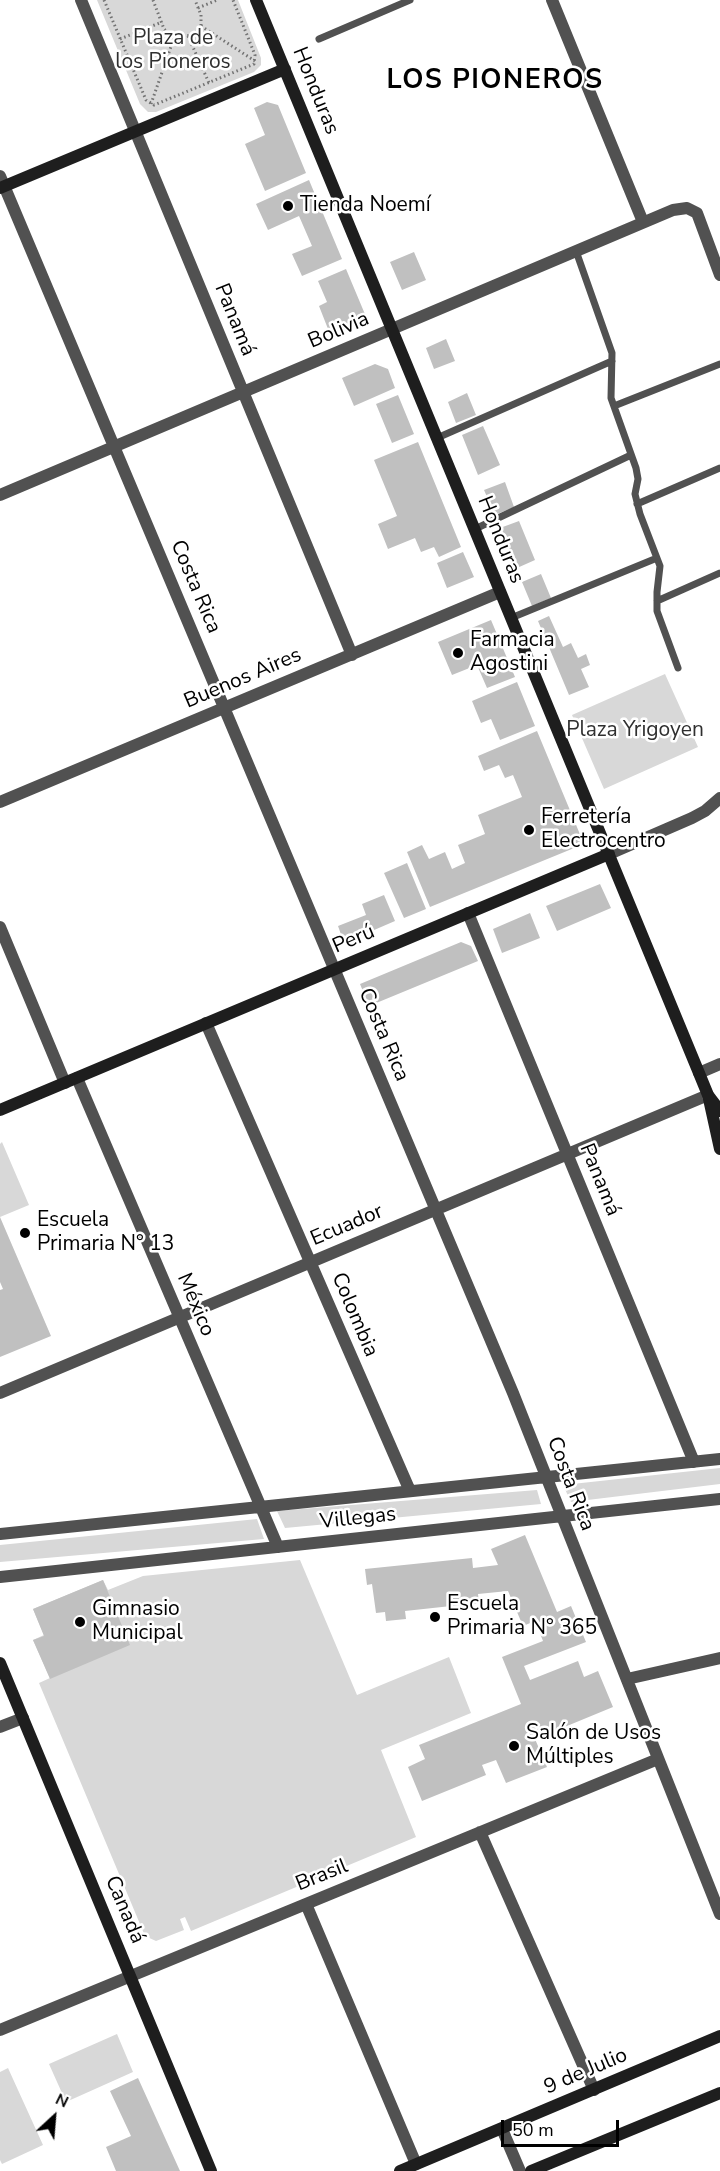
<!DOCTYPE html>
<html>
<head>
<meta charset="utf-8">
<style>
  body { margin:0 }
  #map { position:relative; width:720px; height:2171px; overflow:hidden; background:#fff; font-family:"Nunito Sans",sans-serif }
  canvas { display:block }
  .north { position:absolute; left:24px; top:2087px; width:60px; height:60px; -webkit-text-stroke:4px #fff; paint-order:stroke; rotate:26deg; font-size:16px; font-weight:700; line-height:24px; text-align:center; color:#000 }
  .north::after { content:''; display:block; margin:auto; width:21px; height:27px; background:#000; clip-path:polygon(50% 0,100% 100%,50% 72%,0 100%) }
  .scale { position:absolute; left:501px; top:2120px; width:118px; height:27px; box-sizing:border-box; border:3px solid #000; border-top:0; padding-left:8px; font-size:18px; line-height:21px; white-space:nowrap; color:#000; -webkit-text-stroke:4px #fff; paint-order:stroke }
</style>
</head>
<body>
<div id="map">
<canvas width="720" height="2171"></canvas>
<div class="north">N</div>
<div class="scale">50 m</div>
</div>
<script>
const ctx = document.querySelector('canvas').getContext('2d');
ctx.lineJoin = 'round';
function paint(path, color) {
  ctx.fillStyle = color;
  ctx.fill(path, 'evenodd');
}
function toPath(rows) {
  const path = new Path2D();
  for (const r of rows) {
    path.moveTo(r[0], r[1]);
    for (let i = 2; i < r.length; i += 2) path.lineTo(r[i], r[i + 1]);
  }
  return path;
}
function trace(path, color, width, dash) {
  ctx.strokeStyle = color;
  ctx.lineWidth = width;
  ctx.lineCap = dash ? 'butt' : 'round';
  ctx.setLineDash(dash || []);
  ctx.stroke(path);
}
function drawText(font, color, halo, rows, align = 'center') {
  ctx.font = font + ' "Nunito Sans",sans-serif';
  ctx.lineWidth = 5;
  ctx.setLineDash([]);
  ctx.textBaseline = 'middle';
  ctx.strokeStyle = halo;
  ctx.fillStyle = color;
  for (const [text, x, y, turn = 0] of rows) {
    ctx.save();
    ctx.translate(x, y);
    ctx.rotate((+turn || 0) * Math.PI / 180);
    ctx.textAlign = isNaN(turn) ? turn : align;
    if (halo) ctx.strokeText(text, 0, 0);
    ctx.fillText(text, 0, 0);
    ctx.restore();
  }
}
paint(toPath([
  [97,0,238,0,261,58,261,65,254,72,156,112,148,112,140,104],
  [665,674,698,747,604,789,572,715],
  [2,1142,29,1205,0,1217,0,1144],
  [720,1468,720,1484,571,1502,563,1485],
  [537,1490,541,1504,285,1528,277,1511],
  [257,1519,264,1539,0,1562,0,1545],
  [300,1560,357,1695,449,1657,471,1713,381,1750,416,1837,191,1931,185,1917,180,1919,184,1930,156,1941,145,1936,39,1683,50,1678,33,1640,44,1635,33,1609,103,1580,108,1590,143,1576],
  [117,2034,133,2072,66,2102,49,2064],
  [8,2068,43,2145,2,2164,0,2160,0,2072]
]), '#d8d8d8');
paint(toPath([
  [267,102,278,105,306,173,265,191,245,144,265,135,254,108],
  [309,180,342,259,302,276,292,254,312,246,299,216,268,230,256,204],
  [414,252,426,280,402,290,390,262],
  [346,269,367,319,330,334,319,306,327,302,318,281],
  [446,339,455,361,434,369,426,348],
  [375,364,388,369,395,388,354,406,342,378],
  [467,393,476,415,456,423,448,402],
  [398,395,414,434,392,443,376,404],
  [483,426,500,465,478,475,462,435],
  [418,442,461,547,439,557,434,547,421,552,415,538,388,549,378,524,397,516,374,460],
  [505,482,514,507,495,515,484,490],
  [519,521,535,560,517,568,500,528],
  [463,552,474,577,447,588,437,563],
  [541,574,551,598,532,606,522,582],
  [549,616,563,647,571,643,578,658,586,654,590,665,581,669,589,687,569,695,538,621],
  [491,620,515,677,487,688,477,665,452,675,438,642],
  [517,682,535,726,500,740,491,719,481,723,472,701],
  [537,731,584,844,430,907,407,852,422,845,429,859,445,852,452,869,465,863,458,845,485,834,478,815,522,797,513,775,505,778,499,765,484,771,478,756],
  [407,863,426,909,404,918,384,873],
  [600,884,611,908,557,931,546,906],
  [384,895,395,921,344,943,338,926,366,915,362,904],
  [530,913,540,938,502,953,493,929],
  [461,942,471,946,478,961,369,1006,360,984],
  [0,1217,51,1336,0,1357,0,1290,3,1289,0,1282],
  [525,1535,557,1612,571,1606,586,1642,524,1666,530,1680,578,1661,584,1677,598,1671,613,1707,550,1733,547,1726,532,1732,547,1767,506,1783,496,1760,482,1765,486,1775,422,1801,408,1767,425,1759,419,1745,521,1704,502,1657,543,1641,535,1621,523,1626,508,1591,478,1594,479,1603,405,1611,406,1619,386,1621,385,1612,376,1613,372,1584,367,1585,365,1569,472,1558,473,1568,498,1565,491,1549],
  [103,1580,130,1645,50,1679,33,1640,44,1636,33,1609],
  [138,2078,180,2171,116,2171,106,2147,131,2136,110,2091]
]), '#c0c0c0');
trace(toPath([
  [104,0,146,100,154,105,254,64,255,55,233,0],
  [153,0,164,29,172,37,177,39,194,34,201,26,201,15,195,0],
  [198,8,217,0],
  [201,26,255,61],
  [188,36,209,83],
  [120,39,162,22],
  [151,104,174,38]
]), '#737373', 3, [1.5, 3]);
trace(toPath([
  [319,39,410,0],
  [576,251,612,353,611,398,636,468,638,479,635,494,640,514,660,566,657,592,657,611,678,668],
  [614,406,720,364],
  [437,438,612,361],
  [637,504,720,468],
  [475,529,631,455],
  [657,601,720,573],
  [511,618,657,558]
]), '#515151', 7);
trace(toPath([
  [81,0,352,655],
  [552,0,643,222],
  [0,176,513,1393,720,1914],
  [0,495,673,210,687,208,697,213,720,275],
  [0,802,500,592],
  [609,854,692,818,705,811,720,798],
  [468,913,694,1462],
  [0,927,65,1083],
  [206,1023,410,1491],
  [699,1073,720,1064],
  [77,1078,278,1547],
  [0,1393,708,1095],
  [0,1534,720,1459],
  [0,1577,720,1499],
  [627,1679,720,1658],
  [0,1727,23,1718],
  [480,1832,594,2090],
  [306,1904,416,2164],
  [0,2030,658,1759],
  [502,2129,520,2171]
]), '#515151', 12);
trace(toPath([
  [256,0,699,1073,708,1095,720,1111],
  [0,188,285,69],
  [709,1099,720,1149],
  [0,1110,609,854],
  [0,1663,211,2171],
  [400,2171,720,2036],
  [531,2171,720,2093]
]), '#1e1e1e', 12);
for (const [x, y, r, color] of [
  [288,206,6,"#000"],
  [458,653,6,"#000"],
  [529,830,6,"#000"],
  [25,1233,6,"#000"],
  [435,1617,6,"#000"],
  [80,1622,6,"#000"],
  [514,1746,6,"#000"]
]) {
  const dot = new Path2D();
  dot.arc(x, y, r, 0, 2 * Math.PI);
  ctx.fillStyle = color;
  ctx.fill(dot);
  trace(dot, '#fff', 2);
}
drawText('21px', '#2f2f2f', '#fff', [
  ["Plaza de",173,39],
  ["los Pioneros",173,63],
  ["Plaza Yrigoyen",635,731]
]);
drawText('21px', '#000', '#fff', [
  ["Honduras",315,91,68],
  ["Panamá",234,320,68],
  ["Bolivia",339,331,-23],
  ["Honduras",500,540,68],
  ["Costa Rica",195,587,67],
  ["Buenos Aires",243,679,-23],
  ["Perú",354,940,-23],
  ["Costa Rica",383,1035,67],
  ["Panamá",599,1180,68],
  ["Ecuador",347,1226,-23],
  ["México",195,1305,67],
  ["Colombia",354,1315,67],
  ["Costa Rica",570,1484,69],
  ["Villegas",358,1519,-6],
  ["Brasil",322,1876,-22],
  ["Canadá",124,1910,67],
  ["9 de Julio",586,2072,-23]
]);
drawText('21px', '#000', '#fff', [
  ["Tienda Noemí",300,206],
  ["Farmacia",470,641],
  ["Agostini",470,665],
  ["Ferretería",541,818],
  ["Electrocentro",541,842],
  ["Escuela",37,1221],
  ["Primaria N° 13",37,1245],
  ["Escuela",447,1605],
  ["Primaria N° 365",447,1629],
  ["Gimnasio",92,1610],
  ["Municipal",92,1634],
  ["Salón de Usos",526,1734],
  ["Múltiples",526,1758]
], 'left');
ctx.letterSpacing = '1.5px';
drawText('bold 27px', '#000', '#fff', [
  ["LOS PIONEROS",495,81]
]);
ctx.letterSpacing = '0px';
</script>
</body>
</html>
